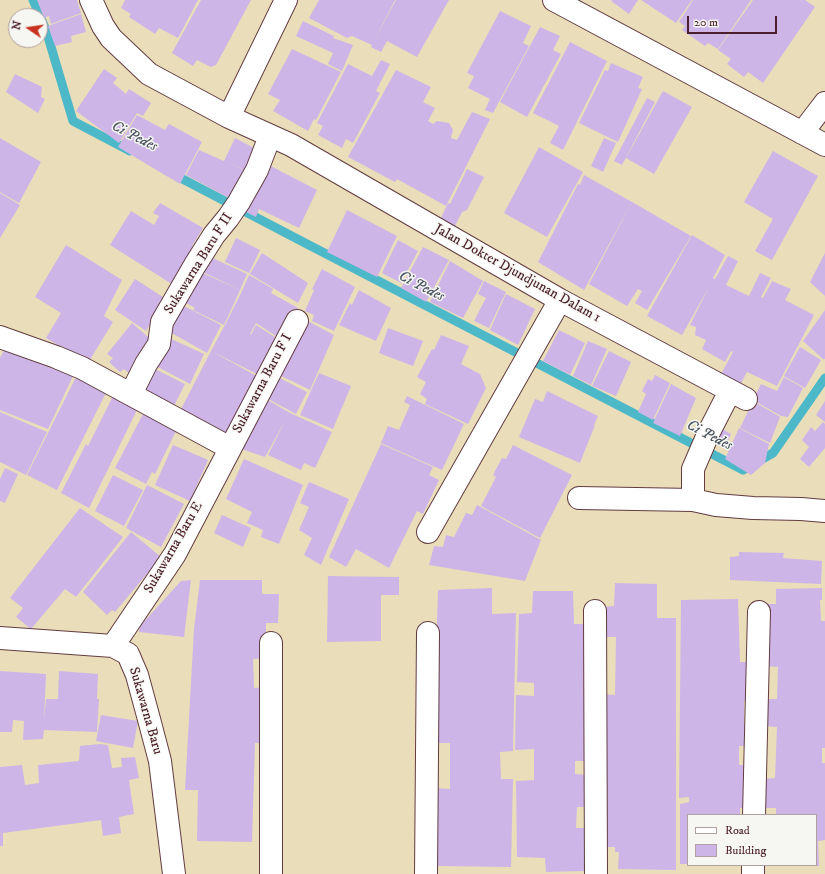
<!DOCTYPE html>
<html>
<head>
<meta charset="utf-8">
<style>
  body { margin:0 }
  #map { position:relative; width:825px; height:874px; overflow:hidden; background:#e9deb9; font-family:"IM FELL DW Pica",serif }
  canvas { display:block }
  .legend { position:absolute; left:687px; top:814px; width:130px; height:52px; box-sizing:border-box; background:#f6f6f2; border:1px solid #b1a0a2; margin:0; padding:5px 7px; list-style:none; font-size:12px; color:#4a1f2b }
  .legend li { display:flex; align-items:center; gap:8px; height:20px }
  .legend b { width:20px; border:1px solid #b1a0a2 }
  .north { position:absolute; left:8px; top:8px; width:40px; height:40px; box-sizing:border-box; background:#f6f6f2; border:1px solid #b1a0a2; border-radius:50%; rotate:283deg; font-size:11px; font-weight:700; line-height:16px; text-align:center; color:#4a1f2b }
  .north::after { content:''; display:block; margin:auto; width:14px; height:18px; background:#c8321e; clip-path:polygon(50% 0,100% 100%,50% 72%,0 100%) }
  .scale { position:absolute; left:687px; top:16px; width:90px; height:18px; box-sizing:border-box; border:2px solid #4a1f2b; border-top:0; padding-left:5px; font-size:12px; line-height:14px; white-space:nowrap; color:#4a1f2b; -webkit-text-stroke:3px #f6f6f2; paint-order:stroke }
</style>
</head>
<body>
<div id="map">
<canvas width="825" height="874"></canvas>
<ul class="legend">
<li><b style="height:5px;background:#fff"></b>Road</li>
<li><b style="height:11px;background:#cdb5e8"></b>Building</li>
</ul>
<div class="north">N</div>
<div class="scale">20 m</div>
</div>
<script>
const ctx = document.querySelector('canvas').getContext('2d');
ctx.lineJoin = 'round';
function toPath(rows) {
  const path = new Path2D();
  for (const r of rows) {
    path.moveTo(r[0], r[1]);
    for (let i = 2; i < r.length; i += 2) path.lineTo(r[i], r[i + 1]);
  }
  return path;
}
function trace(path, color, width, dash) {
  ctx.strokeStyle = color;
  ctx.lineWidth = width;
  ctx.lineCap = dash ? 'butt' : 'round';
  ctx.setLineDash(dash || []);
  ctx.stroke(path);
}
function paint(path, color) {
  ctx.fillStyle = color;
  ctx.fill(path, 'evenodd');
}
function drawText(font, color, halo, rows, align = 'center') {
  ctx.font = font + ' "IM FELL DW Pica",serif';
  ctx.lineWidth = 3;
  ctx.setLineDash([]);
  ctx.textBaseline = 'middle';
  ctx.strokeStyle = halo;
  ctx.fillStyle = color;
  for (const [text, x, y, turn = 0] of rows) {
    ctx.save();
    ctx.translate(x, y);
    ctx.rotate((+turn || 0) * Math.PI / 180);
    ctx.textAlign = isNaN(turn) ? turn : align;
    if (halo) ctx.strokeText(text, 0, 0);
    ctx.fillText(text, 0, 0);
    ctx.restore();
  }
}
trace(toPath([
  [33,0,40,16],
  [40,16,46,30,73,121,130,151],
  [173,174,307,244,743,470,773,453,825,378]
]), '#4cb8c8', 9);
paint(toPath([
  [37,0,77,0,81,13,51,24,49,16,44,18],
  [125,0,198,0,178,38,159,28,155,34,129,17,131,14,121,8],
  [201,0,251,0,216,65,211,67,197,60,193,66,172,53],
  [319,0,395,0,374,41,396,0,449,0,417,57,387,41,381,52,371,47,372,45,352,36,347,38,309,18],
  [612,0,638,0,629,14,611,1],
  [641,0,692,0,676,23],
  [693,0,751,0,718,49,708,43,705,46,682,30,685,26,679,22],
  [753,0,805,0,815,7,763,83,748,72,744,77,727,64,731,59,718,50],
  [500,11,531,26,523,43,529,46,493,113,485,110,490,99,468,88,474,76,467,73],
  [81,14,86,32,71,36,72,42,55,46,48,26],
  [303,21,334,36,333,38,353,45,342,71,328,64,333,53,296,36],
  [540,27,560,36,553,50,561,54,527,117,500,102],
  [570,42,607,61,563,150,550,143,559,126,533,113],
  [292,49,341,72,316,120,314,119,308,131,273,111,280,100,268,94],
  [381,60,390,64,376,91,380,93,353,143,346,139,342,148,318,135,323,126,317,123,348,64,372,76],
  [611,63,643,77,638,88,642,89,618,142,579,123,605,70,608,71],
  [104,69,117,78,113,83,126,94,129,89,151,103,143,116,137,113,119,143,76,111],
  [396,70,431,87,423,102,435,108,428,121,433,124,437,121,449,123,453,130,451,138,457,140,472,112,490,119,446,206,397,179,395,182,348,157],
  [15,74,42,87,41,97,45,99,38,113,6,92],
  [663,91,692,107,654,174,626,158],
  [647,98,655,102,622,165,614,161],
  [137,115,165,130,169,124,202,142,180,184,118,147],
  [0,138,41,162,19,203,0,192],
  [235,138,256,149,247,171,228,162,246,171,231,199,186,175,199,150,224,161],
  [604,138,616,143,603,172,591,166],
  [539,147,583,172,547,237,504,213],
  [773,151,818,176,772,260,755,251,773,219,744,202],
  [265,163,317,190,299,228,259,209,256,217,240,209],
  [467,169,484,177,467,210,462,212,454,228,440,220,448,203,450,204],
  [584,175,632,202,584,290,538,262,578,184,580,185],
  [0,193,20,205,0,238],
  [632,202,691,236,647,310,635,303,642,291,638,289,627,306,589,284],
  [160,203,203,228,192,246,197,250,175,286,110,245,131,211,154,225,159,216,153,213],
  [347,210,397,236,377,277,327,252],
  [692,235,725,255,713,278,715,279,728,256,738,261,726,285,749,296,760,273,771,278,761,297,763,298,772,281,791,289,785,300,814,315,777,386,747,372,739,387,720,376,733,352,731,351,725,362,702,349,706,340,695,335,696,327,690,325,709,287,682,335,647,316],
  [236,238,260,250,249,273,225,262],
  [398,240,418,251,401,283,382,273],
  [66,245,122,280,104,316,113,322,88,363,46,338,61,313,35,297],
  [423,247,449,260,426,302,401,288],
  [262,253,308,283,298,303,250,274],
  [825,253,825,296,810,282],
  [206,255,247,274,240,290,199,270],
  [450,261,483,281,463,318,430,302],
  [322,269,355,287,334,331,312,321,314,315,305,311,314,290,312,289],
  [196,270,240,290,224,325,193,310,195,308,179,299],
  [249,275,273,289,271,293,298,308,282,340,256,323,250,334,251,335,256,325,281,341,263,377,211,351,226,323,242,291,243,292,242,291],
  [135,279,166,299,146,331,115,310],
  [484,281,506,292,489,328,474,321,486,298,478,294],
  [359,290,391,308,376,341,339,325,350,303,352,305],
  [506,294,535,309,518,345,490,330],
  [176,302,221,325,207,353,163,328],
  [825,310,825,359,823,359,803,341],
  [302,318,334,335,310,390,275,373],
  [132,323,155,343,130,374,124,369,120,372,109,362,113,358,107,354],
  [388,328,423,341,413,366,379,353],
  [559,330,585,343,570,375,543,361],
  [441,335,469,346,461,364,480,374,486,388,468,424,425,404,427,399,420,394,426,382,417,377,432,349,434,350],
  [167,337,204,354,190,384,154,365],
  [588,341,607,349,591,385,573,376],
  [800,347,821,360,805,388,784,376],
  [4,350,73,376,48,429,0,410,0,358],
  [211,351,262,379,228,441,178,415],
  [609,351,631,362,616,396,592,386],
  [149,366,185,384,171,412,136,393],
  [319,373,351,386,333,429,300,415],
  [272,374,307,392,296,414,261,395],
  [655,375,670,383,653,420,638,412,646,394,642,391,648,379,652,381],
  [76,377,107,391,57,490,27,475],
  [784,377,803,388,788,417,781,416,753,400,761,384,777,391],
  [671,384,696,398,680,436,653,423],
  [547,391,598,416,594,425,595,425,580,463,519,437,535,399,543,402],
  [113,396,138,408,89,508,61,493,86,444,88,446],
  [261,396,290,413,332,432,315,468,304,463,301,470,268,455,285,421,265,457,233,446],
  [407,396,464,424,442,470,381,443,388,426,399,430,410,405,404,402],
  [753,401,780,417,770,443,740,428],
  [825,401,825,422,816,415],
  [0,412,47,432,26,475,0,462],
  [144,412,177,429,155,474,152,472,146,484,115,468],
  [823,422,825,424,825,448,809,467,800,459,809,447,802,440,811,427,815,431],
  [719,427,731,434,726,445,714,439],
  [739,428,769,444,765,463,751,475,725,459],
  [381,444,433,467,429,475,439,480,423,514,417,511,389,568,356,549,346,567,329,557],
  [173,445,208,460,190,501,155,485],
  [513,445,572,475,540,538,481,506,496,477,493,475,502,458,506,459],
  [244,459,303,485,279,544,261,537,263,530,247,523,252,512,226,499],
  [5,468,18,474,5,503,0,501,0,479],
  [113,475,143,490,124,526,95,511],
  [309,482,349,499,321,565,304,555,312,538,299,530,309,507,300,503],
  [147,485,184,504,161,547,126,528],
  [477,505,541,540,525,581,429,565,434,546,443,547,446,535,454,537,466,513,472,515],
  [80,508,123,537,76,597,65,589,31,629,16,617,23,608,10,598],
  [222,515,251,528,243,547,214,533],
  [131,532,161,557,115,612,112,610,107,615,83,592],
  [739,552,784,553,783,558,822,561,821,584,730,580,730,557,739,556],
  [328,576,399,577,399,595,381,595,381,641,327,642],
  [191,580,184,637,139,632,140,626,181,581],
  [200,580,262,580,262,594,279,594,278,623,266,623,266,658,253,659,254,688,268,687,267,743,255,743,252,842,197,841,198,790,185,790,194,629],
  [615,583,657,584,657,618,676,618,676,870,618,869,619,852,615,852,615,847,602,847,600,694,615,695,616,637,603,637,602,607,614,606],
  [492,588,492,614,516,613,513,751,500,752,501,779,513,779,511,867,435,866,435,788,450,789,450,743,433,743,438,590],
  [822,588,822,600,820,600,821,621,825,621,825,748,822,748,822,763,825,763,825,840,818,841,819,866,816,866,816,815,776,815,776,808,764,808,763,779,775,778,777,727,764,726,764,699,777,699,778,667,765,666,767,604,776,604,776,589],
  [533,591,573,591,574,624,589,624,589,761,575,761,575,774,589,775,589,807,577,807,576,828,589,828,589,848,584,848,584,871,546,872,545,858,517,857,516,781,534,780,534,749,515,750,516,695,534,696,534,683,517,682,519,614,532,613],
  [738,599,740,662,753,662,753,701,744,701,744,724,749,725,748,746,739,746,739,765,748,765,746,808,740,808,740,815,688,815,688,864,680,864,680,804,689,802,689,797,679,798,681,600],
  [0,671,46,674,44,721,46,699,58,699,59,671,98,674,97,699,99,699,97,732,44,730,43,739,23,740,24,721,13,720,12,732,0,732],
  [101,715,138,721,133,748,96,741],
  [100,744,108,745,112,768,122,767,121,758,135,757,139,778,129,780,134,814,119,817,121,833,103,836,101,820,3,833,3,846,0,846,0,767,22,765,25,785,39,783,38,765,79,761,80,746]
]), '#cdb5e8');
const minor = toPath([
  [91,0,103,26,111,38,149,74,229,117,291,145,560,300,746,399],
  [554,0,825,145],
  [229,117,286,0],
  [802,133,825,103],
  [0,337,56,357,82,368,230,448],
  [730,391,709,432,693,469,693,500,716,505,753,508,801,509,825,511],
  [131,394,146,364,159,344,162,322,195,265,214,235,228,218,239,202,257,170,270,136],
  [579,498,693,500],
  [428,532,560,300],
  [595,611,596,874],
  [0,638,113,646,128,654,137,675,150,723,160,761,174,874],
  [113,646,175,554,297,321],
  [754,815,759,612],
  [271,874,271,643],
  [426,874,428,633],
  [753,874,753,865]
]);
trace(minor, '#623c40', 24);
trace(minor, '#fff', 22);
drawText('14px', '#4a1f2b', '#f6f6f2', [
  ["Sukawarna Baru F II",199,264,-58],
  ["Jalan Dokter Djundjunan Dalam 1",517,274,29],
  ["Sukawarna Baru F I",263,384,-62],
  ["Sukawarna Baru E",174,548,-60],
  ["Sukawarna Baru",145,711,74]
]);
drawText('italic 15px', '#4b5562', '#f6f6f2', [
  ["Ci Pedes",134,137,27],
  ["Ci Pedes",421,287,27],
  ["Ci Pedes",709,436,27]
]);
</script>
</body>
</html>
